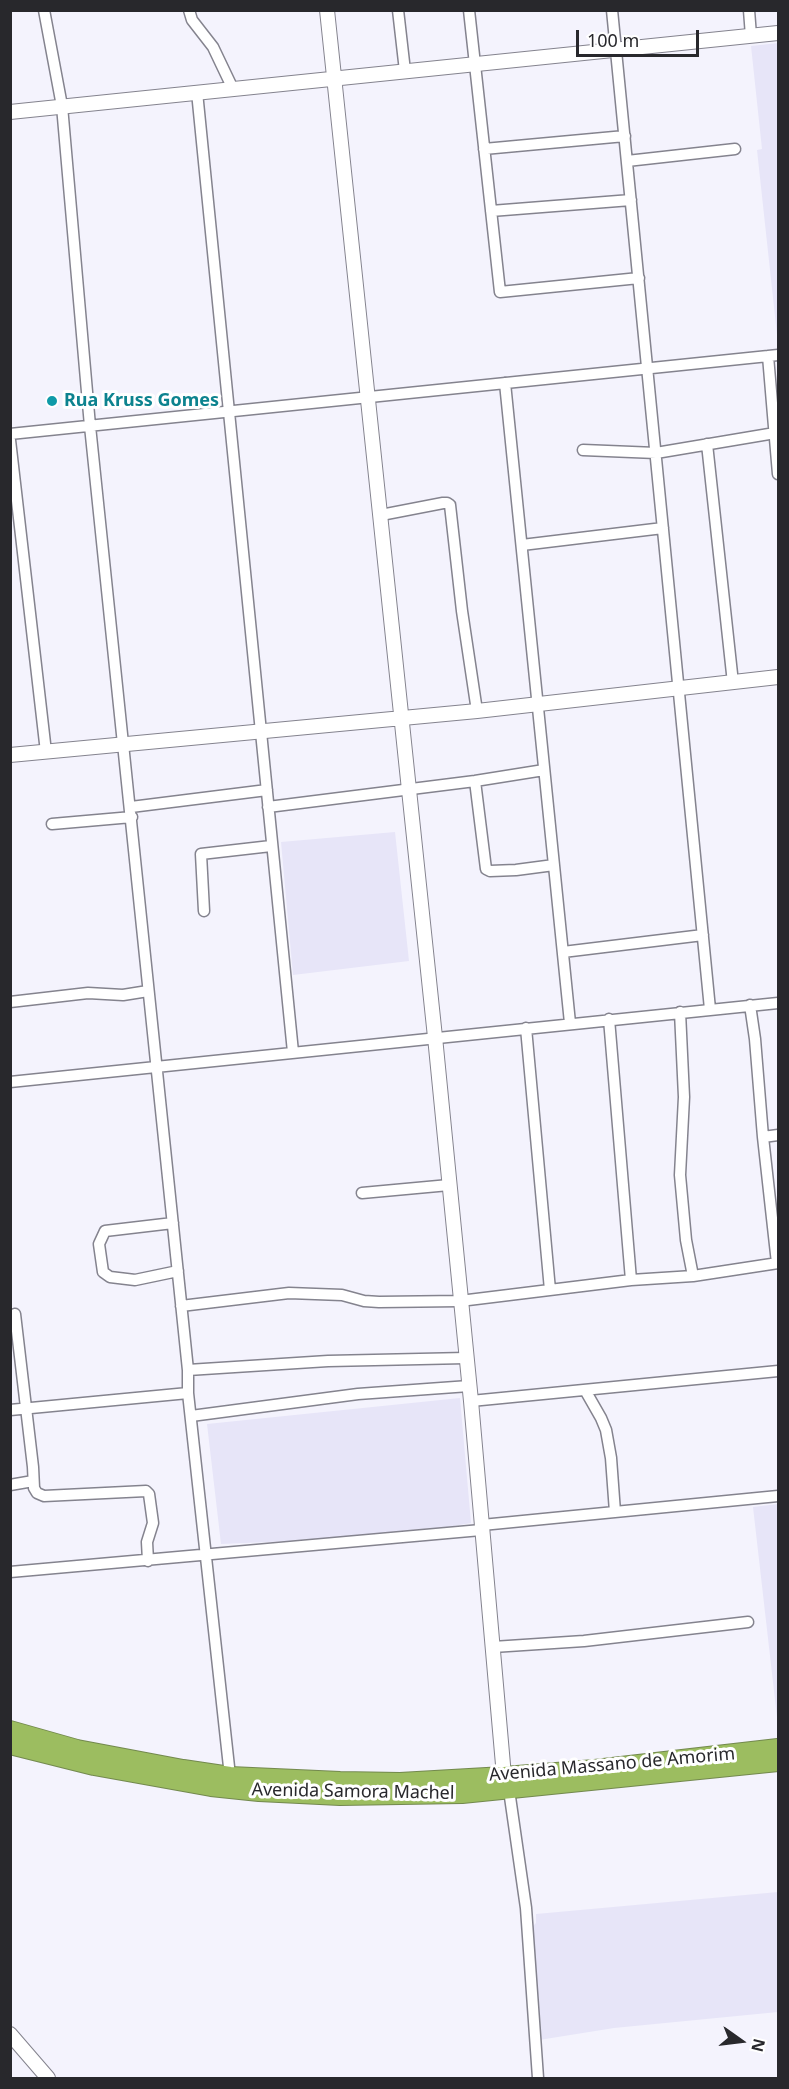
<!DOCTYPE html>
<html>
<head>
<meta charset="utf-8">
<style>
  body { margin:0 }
  #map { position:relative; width:789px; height:2089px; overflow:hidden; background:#f4f3fd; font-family:"Noto Sans",sans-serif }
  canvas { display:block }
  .frame { position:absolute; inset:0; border:12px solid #28282c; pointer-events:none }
  .north { position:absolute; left:711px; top:2011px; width:60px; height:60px; -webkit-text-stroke:4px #fff; paint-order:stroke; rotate:104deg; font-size:16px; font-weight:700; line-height:24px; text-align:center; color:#28282c }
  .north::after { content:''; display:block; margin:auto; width:21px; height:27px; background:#28282c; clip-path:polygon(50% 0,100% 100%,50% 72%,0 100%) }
  .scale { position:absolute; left:576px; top:30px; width:123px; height:27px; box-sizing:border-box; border:3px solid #28282c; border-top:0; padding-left:8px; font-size:18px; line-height:21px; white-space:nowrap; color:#28282c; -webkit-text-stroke:4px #fff; paint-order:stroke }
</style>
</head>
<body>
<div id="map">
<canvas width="789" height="2089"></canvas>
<div class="frame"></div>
<div class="north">N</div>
<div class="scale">100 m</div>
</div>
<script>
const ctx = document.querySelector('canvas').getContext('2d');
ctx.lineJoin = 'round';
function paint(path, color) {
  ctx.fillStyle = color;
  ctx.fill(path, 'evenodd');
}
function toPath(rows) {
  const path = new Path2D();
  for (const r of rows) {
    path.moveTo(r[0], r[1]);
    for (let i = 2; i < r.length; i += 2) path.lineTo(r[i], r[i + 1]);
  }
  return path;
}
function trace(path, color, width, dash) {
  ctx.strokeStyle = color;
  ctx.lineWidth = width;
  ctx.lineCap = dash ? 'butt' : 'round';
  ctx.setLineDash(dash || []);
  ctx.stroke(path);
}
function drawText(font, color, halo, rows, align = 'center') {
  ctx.font = font + ' "Noto Sans",sans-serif';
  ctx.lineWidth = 6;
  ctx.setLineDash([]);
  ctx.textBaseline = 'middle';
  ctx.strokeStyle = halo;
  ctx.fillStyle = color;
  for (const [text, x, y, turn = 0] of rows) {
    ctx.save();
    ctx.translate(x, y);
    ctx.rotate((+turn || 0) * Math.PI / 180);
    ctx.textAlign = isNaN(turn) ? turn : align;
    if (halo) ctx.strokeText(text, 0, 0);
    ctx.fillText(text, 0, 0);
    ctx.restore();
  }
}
paint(toPath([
  [778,43,778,344,757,150,762,149,751,46],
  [395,832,409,961,293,975,281,842],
  [460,1398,471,1523,418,1532,363,1538,221,1544,207,1424],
  [778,1504,778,1726,753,1507],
  [778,1892,778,2012,614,2028,539,2040,533,1926,536,1923,536,1914]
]), '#e7e5f8');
const street = toPath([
  [44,10,62,106,90,426,188,1370,188,1393,230,1776],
  [189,10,192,20,213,47,233,89],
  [398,10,405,71],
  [469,10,500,292,639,278],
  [612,10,710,1009],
  [749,10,751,36],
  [197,92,293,1052],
  [484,149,625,136],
  [627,161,735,149],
  [491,211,631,200],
  [768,356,778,474],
  [505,383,570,1023],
  [10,434,778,355],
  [10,440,46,752],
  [707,444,733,683],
  [583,450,656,453,775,433],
  [381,515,443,503,447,503,450,505,462,611,477,711],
  [522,545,663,528],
  [475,781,486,869,490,871,516,870,554,865],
  [131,807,267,790],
  [268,807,475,781,544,770],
  [52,824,132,817],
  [204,911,201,854,271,846],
  [563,952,703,935],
  [10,1002,88,993,123,995,148,991],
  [750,1005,755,1039,763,1137,777,1263],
  [680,1012,684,1097,680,1175,686,1240,693,1276],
  [609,1019,631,1280],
  [526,1028,550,1290],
  [10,1082,778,1003],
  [763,1137,778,1135],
  [362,1193,449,1185],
  [173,1223,105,1231,99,1244,103,1272,110,1277,135,1280,178,1271],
  [181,1306,289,1293,342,1295,364,1301,379,1302,460,1301,631,1280,693,1276,778,1263],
  [15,1314,33,1467,34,1488,37,1493,44,1496,146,1491,149,1494,153,1523,147,1542,148,1561],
  [188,1370,328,1361,466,1358],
  [585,1390,601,1418,606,1430,611,1458,615,1512],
  [471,1401,778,1371],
  [10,1410,188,1393],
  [191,1416,358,1394,469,1386],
  [10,1485,33,1481],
  [482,1525,778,1496],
  [10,1572,481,1530],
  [493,1647,584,1641,748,1622],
  [509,1790,526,1908,538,2078]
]);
const secondary = toPath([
  [327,10,435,1037,471,1401,504,1776],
  [10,112,778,33],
  [10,755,477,711,778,677],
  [10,2034,48,2078]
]);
const highway = toPath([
  [10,1730,77,1749,183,1769,230,1776,340,1781,400,1782,504,1776,595,1769,778,1748],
  [10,1745,94,1766,211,1787,259,1792,340,1796,462,1794,778,1762]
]);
trace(street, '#84838e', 13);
trace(secondary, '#84838e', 16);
trace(highway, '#73894e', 20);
trace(street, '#fff', 10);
trace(secondary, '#fff', 14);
trace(highway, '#9cbd60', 18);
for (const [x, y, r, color] of [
  [52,401,6,"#0f9aa8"]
]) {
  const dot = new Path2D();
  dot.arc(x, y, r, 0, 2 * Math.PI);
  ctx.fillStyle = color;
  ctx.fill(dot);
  trace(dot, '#fff', 2);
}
drawText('bold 18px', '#0d838f', '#fff', [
  ["Rua Kruss Gomes",64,401]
], 'left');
drawText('18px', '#28282c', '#fff', [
  ["Avenida Massano de Amorim",612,1765,-5],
  ["Avenida Samora Machel",353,1792,1]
]);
</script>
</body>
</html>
